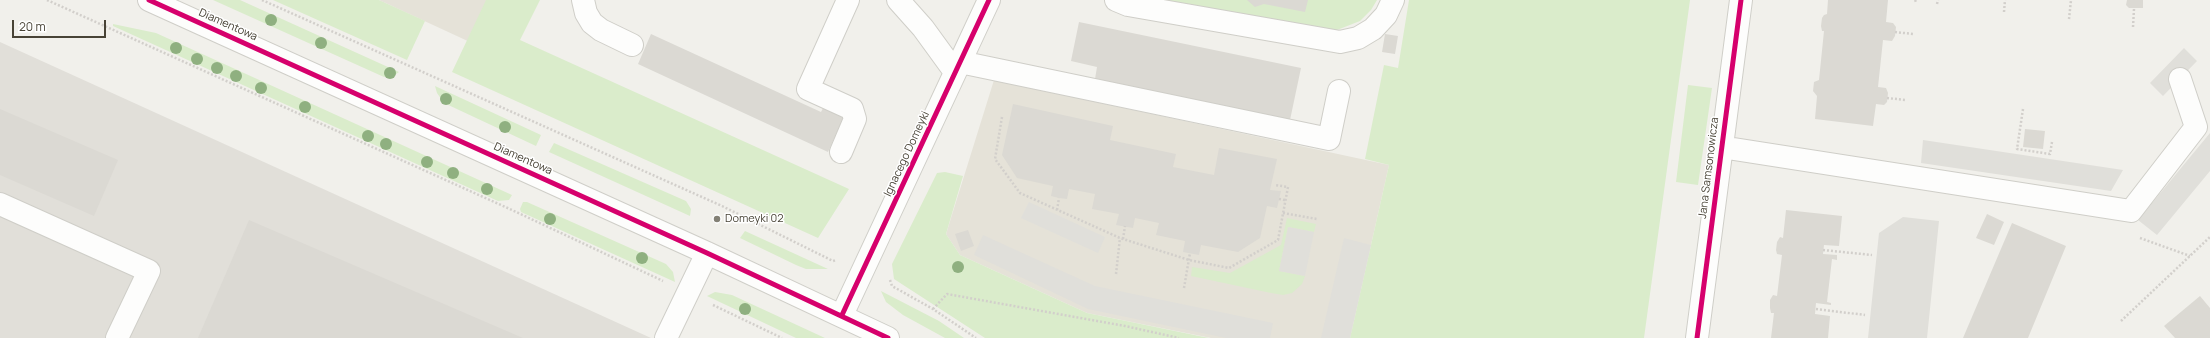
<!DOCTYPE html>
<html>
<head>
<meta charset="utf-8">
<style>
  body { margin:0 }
  #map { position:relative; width:2210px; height:338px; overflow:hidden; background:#f1f0eb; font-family:Manrope,sans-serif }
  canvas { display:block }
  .scale { position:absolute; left:12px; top:20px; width:94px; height:18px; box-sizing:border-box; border:2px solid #484336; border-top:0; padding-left:5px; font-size:12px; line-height:14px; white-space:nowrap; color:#484336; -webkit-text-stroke:3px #fff; paint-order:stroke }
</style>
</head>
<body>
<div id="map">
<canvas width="2210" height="338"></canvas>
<div class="scale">20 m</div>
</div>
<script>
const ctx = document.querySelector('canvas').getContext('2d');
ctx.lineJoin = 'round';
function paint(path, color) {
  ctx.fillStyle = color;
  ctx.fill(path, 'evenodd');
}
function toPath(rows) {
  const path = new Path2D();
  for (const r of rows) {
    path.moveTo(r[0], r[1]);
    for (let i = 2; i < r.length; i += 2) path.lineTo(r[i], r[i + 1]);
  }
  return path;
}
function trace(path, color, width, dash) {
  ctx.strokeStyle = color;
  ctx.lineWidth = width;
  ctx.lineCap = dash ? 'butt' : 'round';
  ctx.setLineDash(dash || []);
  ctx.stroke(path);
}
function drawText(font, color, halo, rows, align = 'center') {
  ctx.font = font + ' Manrope,sans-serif';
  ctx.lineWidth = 3;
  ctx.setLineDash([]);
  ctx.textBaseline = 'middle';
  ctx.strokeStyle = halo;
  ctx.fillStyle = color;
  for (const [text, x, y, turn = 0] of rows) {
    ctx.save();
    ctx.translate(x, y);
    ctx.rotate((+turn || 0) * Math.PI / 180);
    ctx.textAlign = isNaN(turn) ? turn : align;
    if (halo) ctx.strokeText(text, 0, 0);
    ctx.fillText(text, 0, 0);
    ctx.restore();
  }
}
paint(toPath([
  [379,0,491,0,472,43],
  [994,80,1389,165,1350,338,1211,338,1087,313,960,255,946,234]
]), '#e5e2d8');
paint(toPath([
  [0,42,651,338,0,338]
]), '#e1dfd9');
paint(toPath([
  [213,0,240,0,399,72,392,77,384,77],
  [273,0,379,0,425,21,407,60],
  [486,0,540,0,520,40,849,189,818,238,452,72],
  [1149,0,1377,0,1371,10,1360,21,1337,30,1320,30],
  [1409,0,1690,0,1644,338,1350,338,1389,165,1365,159,1384,65,1398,68],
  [113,24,156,33,512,195,509,200,498,201,113,26],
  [1688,85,1712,88,1698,185,1676,182],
  [435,86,541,135,536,146,444,103,437,93],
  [554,143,686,201,691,209,690,216,549,152],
  [945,172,963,176,946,234,960,255,1087,313,1209,338,985,338,894,279,892,264,937,173],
  [523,202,527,202,666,264,673,272,675,282,521,212,520,209],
  [1287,218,1316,224,1314,232,1288,227,1279,271,1305,276,1302,284,1292,293,1283,295,1271,293,1191,276,1192,267,1230,273,1281,245],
  [745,231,828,269,806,269,796,265,740,238],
  [881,291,939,321,964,338,945,338,903,315,886,302],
  [715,292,732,295,825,338,796,338,707,296]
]), '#daeccb');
paint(toPath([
  [2184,48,2197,61,2163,96,2150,83],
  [2210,133,2210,171,2157,235,2138,220],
  [1923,140,2123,170,2111,191,1921,163],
  [1029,202,1105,237,1098,253,1021,218],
  [1903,217,1939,221,1927,338,1868,338,1879,233],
  [1288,227,1314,232,1305,276,1279,271],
  [983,235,1095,286,1273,323,1270,338,1226,338,1088,309,974,255],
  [1344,238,1371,245,1350,338,1321,338]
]), '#e0dfda');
paint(toPath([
  [1247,0,1308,0,1305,12,1264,4,1255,7],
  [1828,0,1888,0,1886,22,1893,23,1896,27,1895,36,1892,41,1883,40,1878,87,1886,88,1888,93,1887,102,1884,105,1876,104,1873,126,1815,119,1817,96,1813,91,1814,82,1819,80,1824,31,1822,31,1821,26,1822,18,1824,15,1827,14],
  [2127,0,2143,0,2143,8,2129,8,2126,5],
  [1079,22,1301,68,1290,120,1095,79,1097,67,1071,61],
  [651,34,821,112,824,106,844,116,828,152,638,64],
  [1385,34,1398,36,1395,54,1382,52],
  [1013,104,1113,126,1110,140,1176,154,1173,167,1214,175,1219,148,1277,159,1270,190,1281,191,1277,208,1267,206,1260,238,1238,252,1201,245,1199,255,1183,252,1185,241,1156,235,1159,223,1135,218,1133,228,1116,225,1119,214,1092,209,1095,194,1069,189,1067,199,1059,198,1051,196,1053,186,1017,178,1002,155],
  [0,109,118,160,94,216,0,175],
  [2025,129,2045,131,2043,149,2023,147],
  [1786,210,1842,216,1839,246,1824,245,1823,254,1837,255,1837,260,1832,259,1827,302,1831,303,1831,305,1816,303,1815,314,1830,316,1828,338,1771,338,1774,313,1771,313,1770,308,1770,300,1773,295,1777,296,1782,255,1777,254,1776,250,1777,242,1780,237,1783,238],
  [1987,214,2004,222,1994,245,1976,238],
  [249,220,523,338,198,338],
  [2012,223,2066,246,2028,338,1963,338],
  [968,230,974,246,961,251,955,234],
  [2200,296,2210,308,2210,338,2175,338,2164,326]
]), '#dbd9d3');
const minor = toPath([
  [149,0,707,253,888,338],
  [583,0,586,13,592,23,601,30,632,45],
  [898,0,923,28,955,72],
  [1116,0,1128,5,1340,42,1358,38,1373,29,1386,15,1393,0],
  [960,62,1329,139,1339,91],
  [1721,147,2131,211,2196,127,2180,79],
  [841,152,855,119,852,109,808,89,848,0],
  [0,204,149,271,117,338],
  [842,315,989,0],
  [666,338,707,253],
  [1697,338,1741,0]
]);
trace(minor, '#cfcec8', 24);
trace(toPath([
  [47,0,512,210,663,281],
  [262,0,722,206,833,261,836,260],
  [1915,0,1916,2],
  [1937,4,1938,0],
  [2004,12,2005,0],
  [2069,19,2071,0],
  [2133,27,2134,9],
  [1895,32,1913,34],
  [1887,98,1906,100],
  [2023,109,2017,149,2050,154,2052,142],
  [1002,117,995,159,1020,193,1120,238,1189,260,1229,268,1278,240,1288,187,1275,185],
  [1279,199,1285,200],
  [1057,210,1059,198],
  [1283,213,1317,219],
  [2140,238,2190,256],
  [1123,239,1125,226],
  [1823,250,1872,255],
  [1116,274,1120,238],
  [890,280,892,286,933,309,976,338],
  [1184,288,1190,253],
  [713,305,782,338],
  [933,309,947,294,1125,326,1179,338],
  [1816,309,1865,315],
  [2121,321,2210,237]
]), '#d2cfcb', 2.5, [2, 2]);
trace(minor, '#fdfdfc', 22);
trace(toPath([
  [149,0,707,253,888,338],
  [842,315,989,0],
  [1697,338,1741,0]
]), '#d6006c', 5);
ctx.fillStyle = '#8fb080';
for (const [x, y] of [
  [271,20],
  [321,43],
  [176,48],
  [197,59],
  [217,68],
  [390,73],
  [236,76],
  [261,88],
  [446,99],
  [305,107],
  [505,127],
  [368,136],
  [386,144],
  [427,162],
  [453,173],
  [487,189],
  [550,219],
  [642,258],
  [958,267],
  [745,309]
]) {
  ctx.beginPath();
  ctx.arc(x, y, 6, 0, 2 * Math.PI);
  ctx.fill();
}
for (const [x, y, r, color] of [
  [717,219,4,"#838075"]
]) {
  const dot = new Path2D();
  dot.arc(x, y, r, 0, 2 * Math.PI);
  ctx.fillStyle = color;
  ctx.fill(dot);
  trace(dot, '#fff', 1.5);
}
drawText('11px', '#484336', '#fff', [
  ["Diamentowa",228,25,24],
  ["Ignacego Domeyki",907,154,-65],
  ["Diamentowa",523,159,24],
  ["Jana Samsonowicza",1709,168,-83]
]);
drawText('11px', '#484336', '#fff', [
  ["Domeyki 02",725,219]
], 'left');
</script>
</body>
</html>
